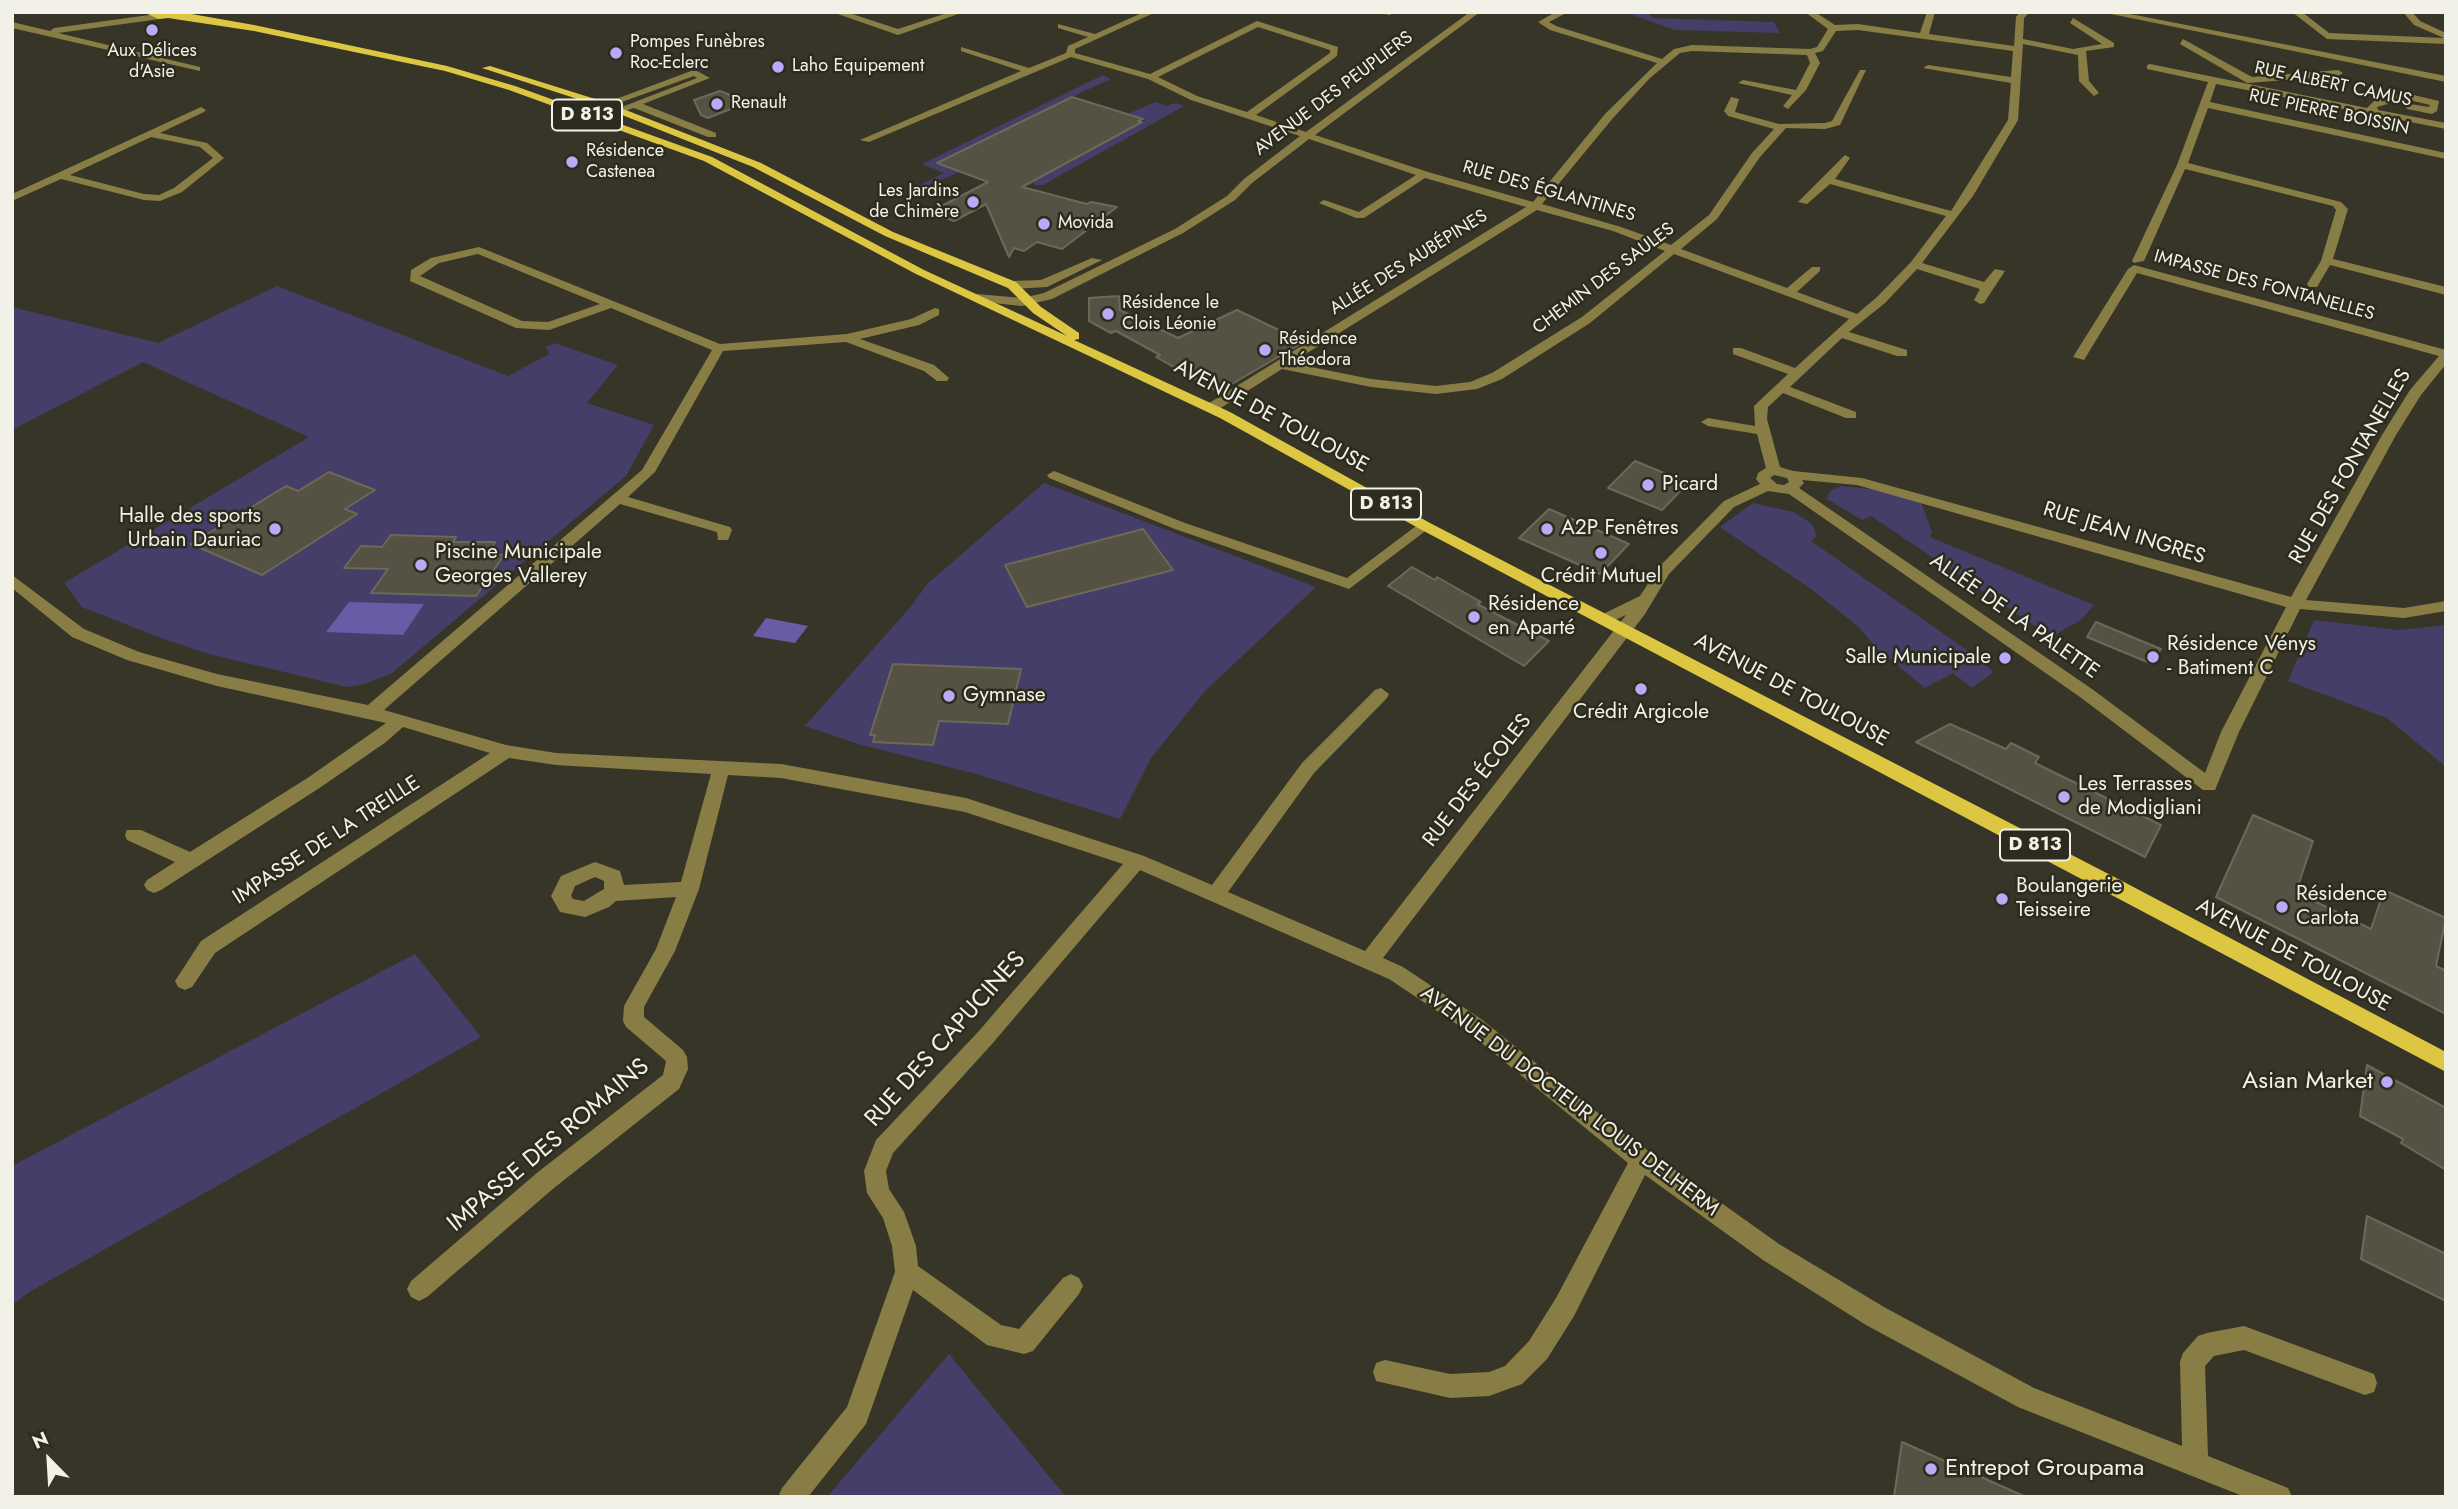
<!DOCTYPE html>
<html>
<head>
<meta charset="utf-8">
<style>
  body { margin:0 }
  #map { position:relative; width:2458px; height:1509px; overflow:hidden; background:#373527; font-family:Jost,sans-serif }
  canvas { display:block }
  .frame { position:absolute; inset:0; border:14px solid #f2f1e8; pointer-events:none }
  .north { position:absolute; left:14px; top:1425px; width:70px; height:70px; -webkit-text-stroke:5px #2d2b1d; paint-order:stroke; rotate:336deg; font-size:19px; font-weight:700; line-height:28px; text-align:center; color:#f2f1e8 }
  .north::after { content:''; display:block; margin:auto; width:24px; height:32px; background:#f2f1e8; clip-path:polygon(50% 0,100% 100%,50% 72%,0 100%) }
</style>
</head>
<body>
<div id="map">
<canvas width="2458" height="1509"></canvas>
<div class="frame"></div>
<div class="north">N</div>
</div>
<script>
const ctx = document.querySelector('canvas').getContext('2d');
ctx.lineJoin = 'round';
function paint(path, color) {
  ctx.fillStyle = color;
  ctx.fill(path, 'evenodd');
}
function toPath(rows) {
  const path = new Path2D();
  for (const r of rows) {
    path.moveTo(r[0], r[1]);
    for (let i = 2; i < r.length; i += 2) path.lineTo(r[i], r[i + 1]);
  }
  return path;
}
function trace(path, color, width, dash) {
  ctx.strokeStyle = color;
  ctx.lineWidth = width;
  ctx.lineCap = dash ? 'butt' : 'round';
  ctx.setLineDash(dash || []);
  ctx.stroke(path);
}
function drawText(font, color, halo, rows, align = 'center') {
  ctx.font = font + ' Jost,sans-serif';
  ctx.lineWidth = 5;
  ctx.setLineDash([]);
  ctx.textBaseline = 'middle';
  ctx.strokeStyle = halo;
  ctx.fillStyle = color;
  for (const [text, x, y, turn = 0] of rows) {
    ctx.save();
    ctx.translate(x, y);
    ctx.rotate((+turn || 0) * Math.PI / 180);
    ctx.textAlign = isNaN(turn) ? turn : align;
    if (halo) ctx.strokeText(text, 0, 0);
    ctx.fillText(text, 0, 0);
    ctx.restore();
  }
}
paint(toPath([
  [1624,12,1648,12,1653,18,1774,22,1780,33,1675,30],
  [1103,75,1111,79,1065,100,1068,117,1045,110,938,163,960,172,912,192,909,190,944,173,922,164],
  [1156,102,1167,106,1175,103,1184,106,1043,185,1034,185,1033,175,1044,176,1091,151,1065,141,1086,132,1110,140,1146,120,1127,114],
  [277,286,508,376,549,354,546,347,555,343,618,365,587,403,654,425,626,476,392,673,366,684,347,687,209,654,158,637,82,607,64,583,309,437,143,362,12,430,12,307,158,343],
  [1044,483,1316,587,1205,691,1151,758,1120,819,980,775,858,744,805,726,912,605,928,583],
  [1841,486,1878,490,1921,502,1932,532,1930,537,2094,605,2081,620,2051,637,1871,516,1862,520,1827,499,1829,492],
  [1753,503,1794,512,1812,524,1817,536,1811,541,1967,650,1994,672,1972,688,1953,673,1925,688,1877,649,1859,627,1811,589,1720,527],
  [2314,620,2399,630,2446,625,2446,767,2387,718,2288,681],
  [415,954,481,1037,31,1291,12,1305,12,1166],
  [949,1354,1066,1497,827,1497]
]), '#453e68');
paint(toPath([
  [349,602,424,604,403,635,326,632],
  [766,618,808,626,795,643,753,636]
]), '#695ba5');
const building = toPath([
  [720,91,748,102,708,118,701,115,694,100,720,91],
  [1072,97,1143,119,1138,121,1142,122,1022,187,1087,204,1091,202,1117,207,1062,249,1037,242,1024,251,1014,248,1009,257,986,204,954,221,930,212,988,182,937,163,1072,97],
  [1119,296,1120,310,1178,338,1237,310,1304,342,1218,392,1156,357,1160,355,1116,331,1111,333,1089,321,1089,298,1119,296],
  [1635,461,1688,483,1662,510,1608,488,1635,461],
  [329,472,375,490,345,509,357,514,262,575,191,544,286,486,298,491,329,472],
  [1549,509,1629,544,1600,574,1519,538,1549,509],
  [1143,529,1173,570,1027,607,1005,565,1143,529],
  [391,535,456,537,453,542,495,542,488,554,504,555,476,596,371,593,388,569,344,568,361,546,382,547,391,535],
  [1412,567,1435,580,1437,577,1481,602,1477,604,1549,641,1524,666,1388,586,1412,567],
  [2096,622,2161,649,2152,664,2087,637,2096,622],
  [893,664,1021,669,1008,724,939,721,933,745,873,742,875,735,870,735,893,664],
  [1950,724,2006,749,2011,743,2039,757,2035,763,2161,825,2145,857,1916,742,1950,724],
  [2253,815,2313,841,2296,892,2371,929,2384,890,2446,918,2436,966,2446,971,2446,1014,2216,897,2253,815],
  [2367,1065,2446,1108,2446,1170,2401,1143,2403,1139,2360,1116,2367,1065],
  [2367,1216,2446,1254,2446,1301,2361,1259,2367,1216],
  [1902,1442,2026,1497,1894,1497,1902,1442]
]);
paint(building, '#555243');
trace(building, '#6b6959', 2);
paint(toPath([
  [832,12,846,12,898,29,950,12,964,12,898,35,832,12],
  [1144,12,1156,12,1075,49,1075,53,1150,74,1257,21,1338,47,1337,56,1256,115,1306,132,1470,12,1480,12,1315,135,1428,172,1533,202,1605,114,1657,63,1550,30,1538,22,1556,12,1568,12,1549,22,1556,26,1662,59,1674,49,1692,45,1810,49,1817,47,1828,29,1805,12,1815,12,1835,25,1858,24,1920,33,1927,12,1935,12,1929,34,2014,46,2016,17,2020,12,2030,12,2024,18,2023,39,2073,49,2102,44,2070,23,2073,18,2114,43,2114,47,2086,51,2089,81,2099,93,2094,96,2079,81,2078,55,2023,44,2018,120,1973,196,1922,263,1984,282,1995,269,2005,271,1984,303,1980,304,1974,300,1980,289,1917,269,1885,303,1849,332,1907,350,1907,356,1897,356,1842,338,1790,387,1856,412,1856,418,1846,418,1783,393,1768,407,1767,419,1780,467,1793,471,1862,478,2291,597,2382,435,2410,390,2439,356,2137,273,2084,360,2073,357,2128,269,2134,265,2446,350,2446,364,2421,395,2396,435,2306,600,2404,608,2446,601,2446,611,2404,618,2300,609,2239,732,2215,790,2203,790,2080,697,1789,494,1768,491,1734,507,1669,574,1645,614,1383,958,1403,967,1481,1019,1623,1133,1779,1244,1884,1307,2034,1388,2182,1446,2180,1362,2183,1353,2198,1336,2207,1333,2244,1326,2374,1374,2377,1383,2374,1392,2365,1395,2244,1350,2214,1356,2205,1366,2208,1456,2288,1488,2292,1497,2245,1497,2018,1407,1866,1325,1763,1260,1645,1175,1574,1316,1547,1359,1522,1384,1489,1396,1450,1398,1376,1381,1373,1372,1376,1363,1385,1360,1450,1374,1489,1372,1505,1366,1529,1341,1556,1298,1628,1163,1467,1031,1389,979,1140,870,992,1044,893,1153,886,1171,889,1189,904,1212,916,1246,918,1266,1001,1325,1019,1329,1063,1278,1071,1274,1079,1278,1083,1286,1079,1294,1033,1351,1024,1354,987,1345,913,1290,866,1424,808,1497,778,1497,782,1488,847,1407,895,1272,892,1246,883,1218,867,1193,864,1171,876,1140,978,1032,1123,864,965,812,781,778,728,775,699,889,675,951,644,1007,644,1017,683,1050,687,1057,688,1069,679,1089,554,1188,427,1297,419,1301,411,1297,407,1289,411,1281,538,1172,663,1075,666,1061,626,1027,623,1021,624,1006,656,949,676,897,616,901,609,907,585,917,560,912,551,896,561,876,595,862,620,871,624,885,681,882,711,774,556,765,509,758,215,953,192,987,185,990,178,987,175,981,201,941,490,753,403,727,386,742,321,787,161,890,154,893,147,890,144,885,147,880,175,862,127,840,125,835,127,830,141,830,190,852,309,777,386,723,217,686,127,660,72,637,12,588,12,575,84,629,139,652,217,674,368,705,642,470,712,350,611,308,549,330,516,328,410,281,411,270,431,258,479,247,720,344,847,334,911,319,935,308,939,309,939,315,919,325,860,339,934,365,949,378,947,381,937,381,924,371,846,342,723,351,655,472,628,497,730,527,732,530,728,540,718,540,717,532,620,504,384,710,506,745,556,753,781,764,966,798,1144,856,1212,885,1302,763,1375,690,1381,688,1389,694,1387,698,1314,773,1228,892,1365,951,1626,615,1605,625,1599,624,1597,620,1599,616,1640,596,1658,568,1724,501,1760,484,1756,479,1758,473,1766,468,1757,434,1708,426,1701,422,1708,418,1755,426,1754,406,1788,374,1733,354,1733,348,1741,348,1795,368,1849,319,1674,254,1590,323,1502,379,1477,389,1436,394,1371,387,1282,369,1216,411,1206,411,1206,405,1526,207,1425,178,1364,218,1356,218,1319,203,1324,200,1359,212,1416,175,1309,139,1252,183,1235,200,1183,233,1052,299,1022,306,973,301,971,298,977,294,1022,298,1044,293,1175,229,1227,196,1244,179,1300,136,1191,100,1148,79,1071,57,869,142,860,140,1021,71,961,51,961,47,1029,68,1066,53,1068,46,1088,37,1058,28,1058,24,1095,34,1144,12],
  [1258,27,1330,50,1330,53,1247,112,1197,96,1158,77,1258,27],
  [1858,30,2013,51,2011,77,1928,65,1923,68,2011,83,2008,120,1951,211,1835,179,1850,158,1845,155,1798,202,1807,204,1830,184,1946,216,1911,262,1877,297,1857,314,1797,292,1820,271,1820,267,1812,267,1787,288,1681,249,1717,219,1760,157,1786,128,1825,129,1840,125,1866,70,1860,70,1832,121,1825,123,1779,124,1735,112,1739,99,1731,97,1724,111,1728,116,1774,129,1752,153,1709,215,1671,245,1621,227,1542,204,1613,118,1650,78,1680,53,1692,51,1807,55,1810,63,1796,90,1743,80,1738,83,1792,95,1783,106,1788,109,1806,90,1820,63,1815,53,1823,51,1836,31,1858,30],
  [1537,210,1613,231,1665,251,1582,317,1492,373,1470,382,1436,386,1371,379,1291,363,1537,210],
  [478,254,600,304,548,322,522,321,420,276,439,263,478,254],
  [1774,475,1787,478,1789,482,1784,485,1777,484,1770,478,1774,475],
  [1802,480,1857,485,2286,607,2221,732,2205,773,2092,689,1799,488,1804,483,1802,480],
  [595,877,604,881,604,889,584,901,573,899,571,896,575,886,595,877],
  [1375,12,1394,12,1390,15,1375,12],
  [2101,12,2120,12,2446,76,2446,82,2101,12],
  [2292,12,2302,12,2329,33,2444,38,2414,25,2403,12,2412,12,2420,21,2446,33,2446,44,2327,39,2292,12],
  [164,13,167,18,58,33,200,67,200,71,12,28,12,22,50,31,54,28,164,13],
  [2183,39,2252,77,2338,70,2343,73,2338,76,2247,83,2180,44,2183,39],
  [2150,64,2367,108,2376,99,2405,93,2439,101,2437,111,2432,114,2407,109,2405,107,2410,104,2429,107,2430,105,2405,99,2377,107,2378,110,2446,123,2446,129,2216,84,2210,102,2446,153,2446,159,2208,108,2188,163,2341,202,2348,209,2333,259,2446,287,2446,295,2330,265,2317,287,2309,287,2307,284,2321,261,2336,210,2333,206,2185,169,2144,261,2134,263,2132,261,2177,165,2208,82,2147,69,2147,65,2150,64],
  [691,71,697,71,710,78,643,104,716,133,716,137,708,137,634,108,619,113,614,110,697,78,694,76,608,107,600,105,691,71],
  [201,107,206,110,204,112,160,133,207,143,224,158,182,192,160,201,144,200,61,179,12,201,12,194,201,107],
  [151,137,200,147,213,158,174,188,159,195,144,194,70,175,151,137],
  [1092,258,1102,260,1047,287,1012,289,1006,285,1012,281,1041,280,1092,258],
  [1054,471,1185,523,1347,578,1420,523,1425,521,1432,526,1349,589,1175,529,1049,478,1047,475,1054,471]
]), '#887e45');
paint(toPath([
  [144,12,180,12,254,25,447,66,515,86,712,157,924,270,1067,336,1033,313,1008,288,885,236,753,167,602,107,482,68,490,66,608,103,761,163,893,232,1016,282,1041,307,1079,333,1079,339,1074,340,1230,412,1430,523,2124,882,2446,1052,2446,1072,1420,529,1220,418,916,274,704,161,509,90,445,71,254,31,168,18,158,19,144,12]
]), '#ddc742');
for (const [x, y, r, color] of [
  [152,30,7,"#b7abf8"],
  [616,53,7,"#b7abf8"],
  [778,67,7,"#b7abf8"],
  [717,104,7,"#b7abf8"],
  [572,162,7,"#b7abf8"],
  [973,202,7,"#b7abf8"],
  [1044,224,7,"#b7abf8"],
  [1108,314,7,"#b7abf8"],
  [1265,350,7,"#b7abf8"],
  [1648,485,7,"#b7abf8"],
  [275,529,7,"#b7abf8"],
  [1547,529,7,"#b7abf8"],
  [1601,553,7,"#b7abf8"],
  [421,565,7,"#b7abf8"],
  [1474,617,7,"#b7abf8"],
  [2153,657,7,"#b7abf8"],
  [2005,658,7,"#b7abf8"],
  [1641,689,7,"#b7abf8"],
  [949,696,7,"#b7abf8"],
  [2064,797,7,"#b7abf8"],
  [2002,899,7,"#b7abf8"],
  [2282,907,7,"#b7abf8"],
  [2387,1082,7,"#b7abf8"],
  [1931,1469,7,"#b7abf8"]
]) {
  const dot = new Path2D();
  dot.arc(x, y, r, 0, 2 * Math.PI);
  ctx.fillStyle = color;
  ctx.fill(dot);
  trace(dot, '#2d2b1d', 2.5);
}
drawText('18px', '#f2f1e8', '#2d2b1d', [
  ["Pompes Funèbres",630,43],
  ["Roc-Eclerc",630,64],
  ["Aux Délices",152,52,"center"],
  ["d'Asie",152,73,"center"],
  ["Laho Equipement",792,67],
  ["Renault",731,104],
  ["Résidence",586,152],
  ["Castenea",586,173],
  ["Les Jardins",959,192,"right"],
  ["de Chimère",959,213,"right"],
  ["Movida",1058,224],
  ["Résidence le",1122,304],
  ["Clois Léonie",1122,325],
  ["Résidence",1279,340],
  ["Théodora",1279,361]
], 'left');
drawText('18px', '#f2f1e8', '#2d2b1d', [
  ["RUE ALBERT CAMUS",2333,85,12],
  ["AVENUE DES PEUPLIERS",1334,94,-37],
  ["RUE PIERRE BOISSIN",2329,113,12],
  ["RUE DES ÉGLANTINES",1549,192,16],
  ["ALLÉE DES AUBÉPINES",1409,263,-32],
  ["CHEMIN DES SAULES",1604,279,-37],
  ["IMPASSE DES FONTANELLES",2264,286,15]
]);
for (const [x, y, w] of [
  [587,115,70],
  [1386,504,70],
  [2035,845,70]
]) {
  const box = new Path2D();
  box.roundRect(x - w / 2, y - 15.5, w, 31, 5);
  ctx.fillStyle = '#2d2b1d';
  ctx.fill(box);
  trace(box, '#f2f1e8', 2);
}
drawText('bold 19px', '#f2f1e8', null, [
  ["D 813",587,115],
  ["D 813",1386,504],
  ["D 813",2035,845]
]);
drawText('21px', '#f2f1e8', '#2d2b1d', [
  ["AVENUE DE TOULOUSE",1271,417,28],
  ["RUE DES FONTANELLES",2351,467,-60],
  ["RUE JEAN INGRES",2124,534,17],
  ["ALLÉE DE LA PALETTE",2014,617,35],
  ["AVENUE DE TOULOUSE",1791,691,28],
  ["RUE DES ÉCOLES",1478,781,-52],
  ["IMPASSE DE LA TREILLE",327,841,-33],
  ["AVENUE DE TOULOUSE",2293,956,28],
  ["AVENUE DU DOCTEUR LOUIS DELHERM",1569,1102,37]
]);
drawText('21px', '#f2f1e8', '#2d2b1d', [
  ["Picard",1662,485],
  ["Halle des sports",261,517,"right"],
  ["Urbain Dauriac",261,541,"right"],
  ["A2P Fenêtres",1561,529],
  ["Piscine Municipale",435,553],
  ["Georges Vallerey",435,577],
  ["Crédit Mutuel",1601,577,"center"],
  ["Résidence",1488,605],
  ["en Aparté",1488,629],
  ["Résidence Vénys",2167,645],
  ["- Batiment C",2167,669],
  ["Salle Municipale",1991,658,"right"],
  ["Gymnase",963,696],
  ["Crédit Argicole",1641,713,"center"],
  ["Les Terrasses",2078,785],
  ["de Modigliani",2078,809],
  ["Boulangerie",2016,887],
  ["Teisseire",2016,911],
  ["Résidence",2296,895],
  ["Carlota",2296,919]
], 'left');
drawText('24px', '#f2f1e8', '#2d2b1d', [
  ["RUE DES CAPUCINES",946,1040,-48],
  ["IMPASSE DES ROMAINS",549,1146,-40]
]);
drawText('24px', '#f2f1e8', '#2d2b1d', [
  ["Asian Market",2373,1082],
  ["Entrepot Groupama",1945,1469,"left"]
], 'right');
</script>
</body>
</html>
